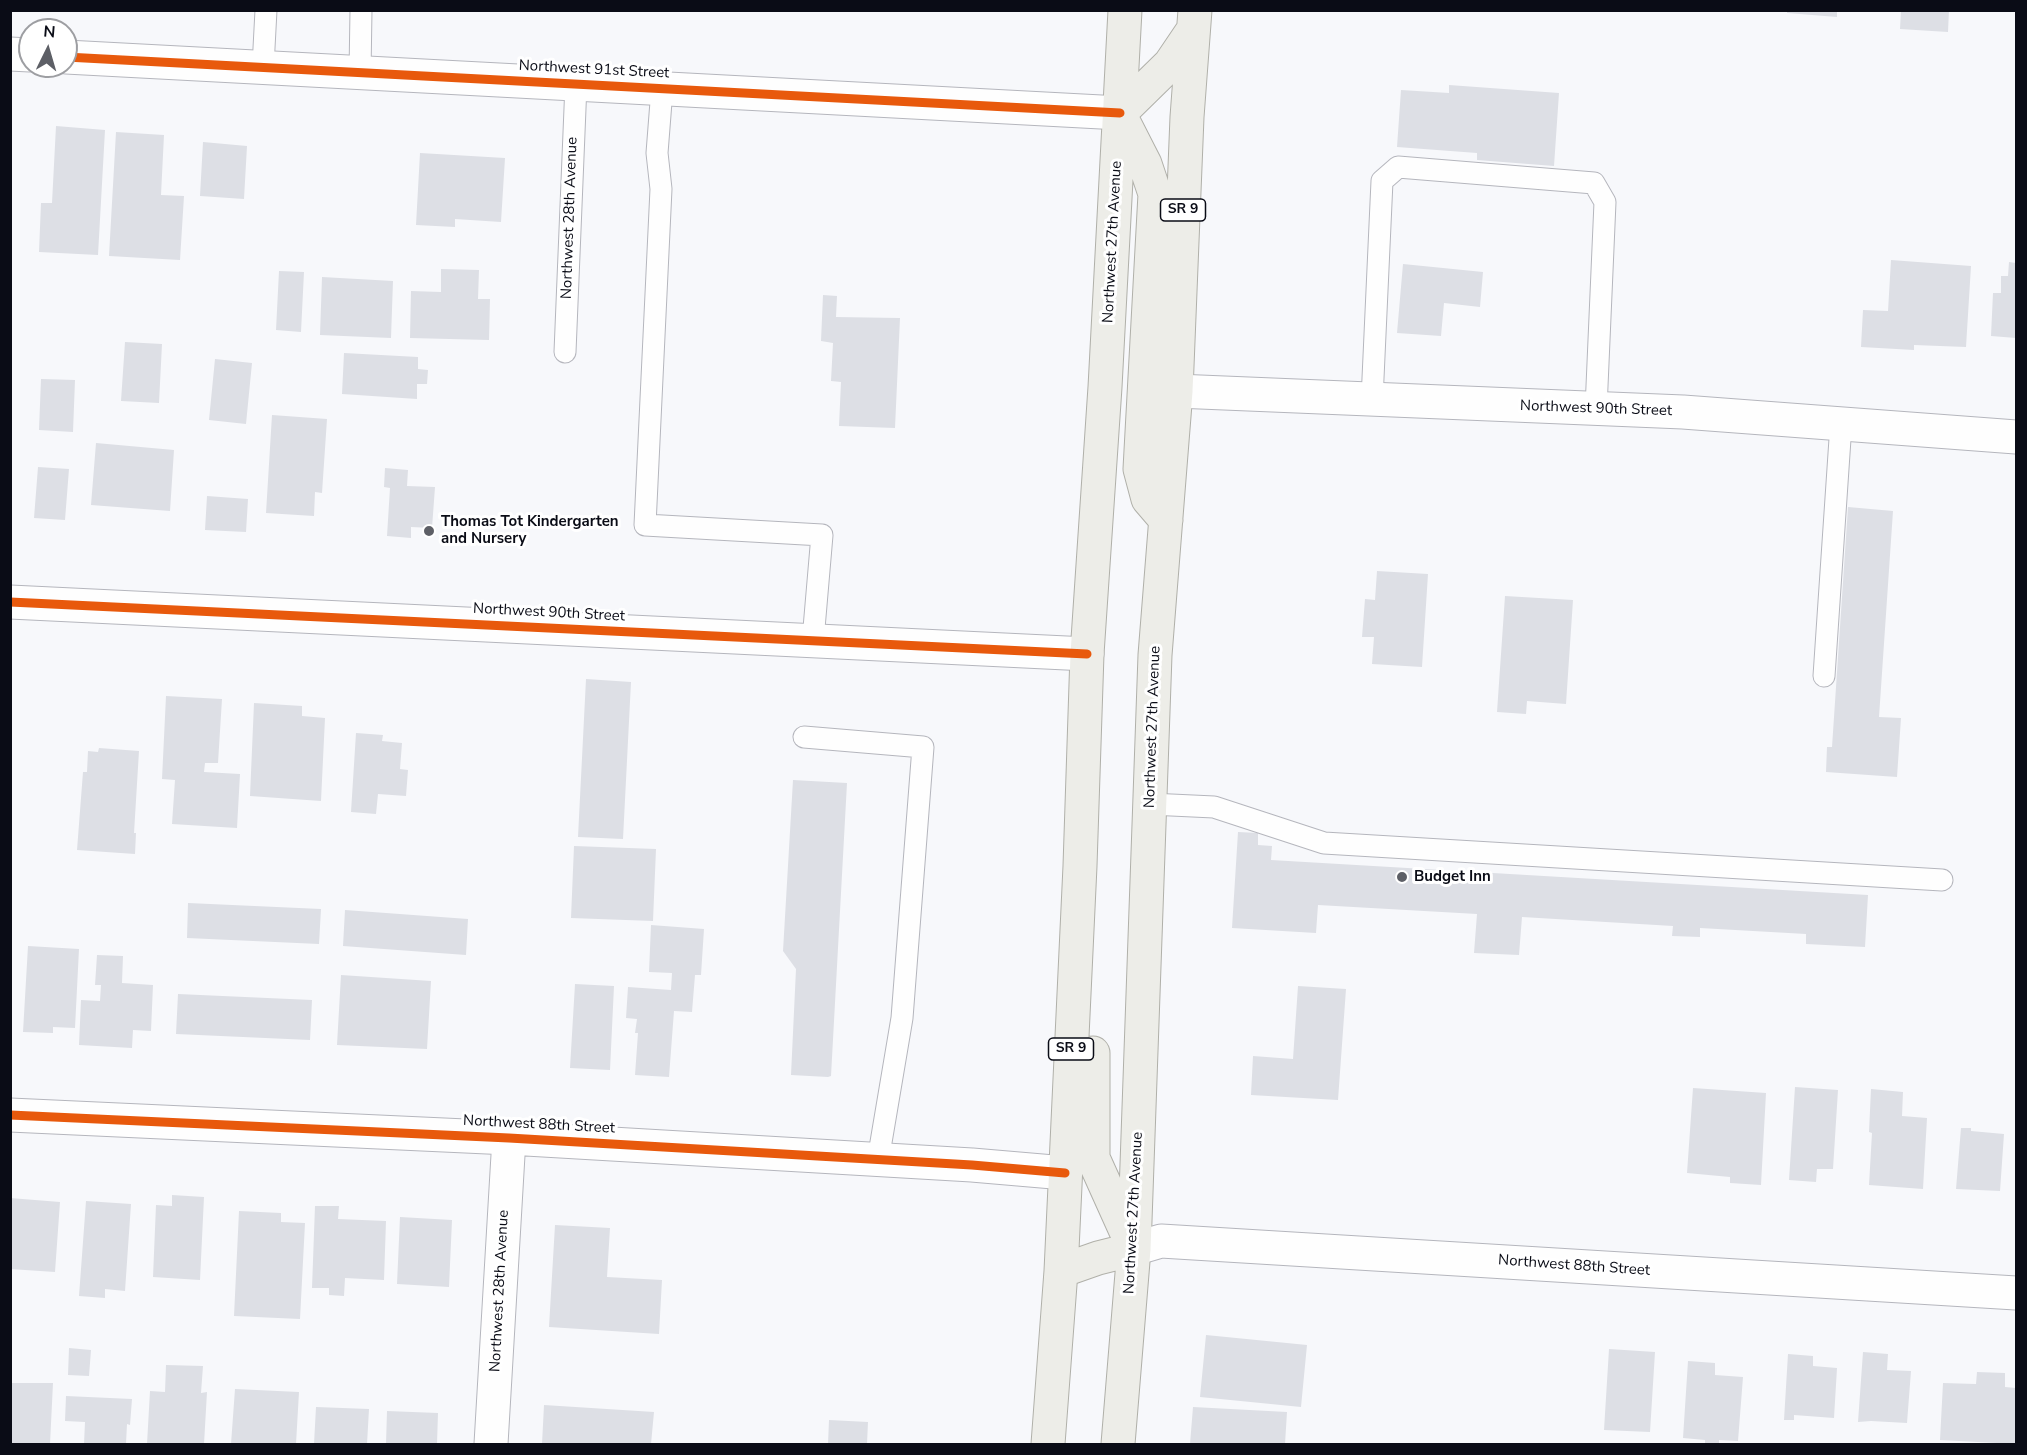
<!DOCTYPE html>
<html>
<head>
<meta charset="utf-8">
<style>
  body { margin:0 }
  #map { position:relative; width:2027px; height:1455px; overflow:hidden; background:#f7f8fb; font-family:"Nunito Sans",sans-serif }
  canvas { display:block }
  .frame { position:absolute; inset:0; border:12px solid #0a0c16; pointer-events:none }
  .north { position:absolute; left:18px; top:18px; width:60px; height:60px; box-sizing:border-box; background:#fff; border:2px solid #9d9ea2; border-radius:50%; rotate:5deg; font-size:16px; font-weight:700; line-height:24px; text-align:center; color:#0a0c16 }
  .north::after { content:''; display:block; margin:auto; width:21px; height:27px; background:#5d5f66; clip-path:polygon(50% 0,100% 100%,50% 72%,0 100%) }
</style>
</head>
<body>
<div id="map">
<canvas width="2027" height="1455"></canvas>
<div class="frame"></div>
<div class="north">N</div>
</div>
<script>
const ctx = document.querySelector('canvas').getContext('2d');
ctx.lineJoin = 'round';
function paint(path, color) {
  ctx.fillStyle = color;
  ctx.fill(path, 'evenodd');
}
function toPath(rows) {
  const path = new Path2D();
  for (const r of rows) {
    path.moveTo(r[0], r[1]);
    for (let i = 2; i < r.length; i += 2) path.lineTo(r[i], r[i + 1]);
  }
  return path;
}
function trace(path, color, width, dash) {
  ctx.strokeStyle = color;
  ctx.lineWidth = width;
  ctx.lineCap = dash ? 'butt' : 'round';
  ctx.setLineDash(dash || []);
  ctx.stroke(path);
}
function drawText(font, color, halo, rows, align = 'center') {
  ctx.font = font + ' "Nunito Sans",sans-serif';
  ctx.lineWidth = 6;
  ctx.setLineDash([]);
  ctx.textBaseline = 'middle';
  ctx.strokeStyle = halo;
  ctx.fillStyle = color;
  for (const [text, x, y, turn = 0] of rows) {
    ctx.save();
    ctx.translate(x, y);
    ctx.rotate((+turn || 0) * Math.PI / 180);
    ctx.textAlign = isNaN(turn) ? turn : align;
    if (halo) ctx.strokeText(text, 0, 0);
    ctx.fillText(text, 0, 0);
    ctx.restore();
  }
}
paint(toPath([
  [1787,10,1837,10,1837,17,1787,13],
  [1901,10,1949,10,1948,32,1900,29],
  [1449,85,1559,93,1554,166,1477,160,1477,153,1397,147,1401,90,1449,93],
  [56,126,105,130,98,255,39,252,41,203,52,203],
  [116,132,164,135,161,195,184,196,180,260,109,256],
  [203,142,247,146,244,199,200,196],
  [420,153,505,158,501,222,455,219,455,227,416,225],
  [1891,260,1971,266,1966,347,1914,345,1914,350,1861,347,1863,310,1888,311],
  [2009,262,2016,263,2016,338,1991,336,1993,293,2001,293,2001,276,2008,276],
  [1403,264,1483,272,1480,307,1444,303,1441,336,1397,333],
  [441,269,479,270,478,299,490,299,489,340,410,338,411,291,441,292],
  [279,271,304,272,301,332,276,330],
  [322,277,393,281,391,338,320,335],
  [823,295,837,296,836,317,900,318,895,428,839,426,841,382,831,381,833,343,821,341],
  [125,342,162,344,159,403,121,401],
  [344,353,418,357,418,369,428,370,427,384,417,384,417,399,342,394],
  [215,359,252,363,246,424,209,420],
  [41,379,75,380,73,432,39,430],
  [272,415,327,419,322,493,315,492,314,516,266,513],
  [96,443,174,450,170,511,91,505],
  [38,467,69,469,65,520,34,518],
  [385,468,408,470,407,486,435,487,432,528,411,527,411,538,387,536,390,488,384,487],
  [207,496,248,499,246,532,205,530],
  [1848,507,1893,511,1879,717,1901,718,1897,777,1826,772,1827,747,1832,747],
  [1377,571,1428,574,1422,667,1372,664,1374,637,1362,637,1365,599,1375,600],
  [1505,596,1573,600,1566,704,1527,701,1526,714,1497,712],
  [586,679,631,682,623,839,578,837],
  [166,696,222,699,218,763,205,763,204,772,240,774,237,828,172,824,175,780,162,779],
  [254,703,302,706,302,716,325,718,321,801,250,796],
  [356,733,383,735,382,741,402,743,400,769,408,770,406,796,378,794,376,814,351,812],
  [99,748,139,751,134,833,136,833,135,854,77,850,83,772,87,772,88,751,98,752],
  [793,780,847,783,831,1076,828,1077,791,1075,796,969,783,951],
  [1238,832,1258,833,1258,845,1272,846,1271,860,1868,895,1865,947,1806,944,1806,934,1700,928,1700,937,1672,936,1673,926,1522,917,1519,955,1474,953,1477,914,1318,905,1316,933,1232,928],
  [574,846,656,849,653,921,571,918],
  [188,903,321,909,319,944,187,938],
  [345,910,468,919,466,955,343,946],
  [651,925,704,929,701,975,695,975,692,1012,674,1011,669,1077,635,1075,638,1033,635,1033,637,1019,626,1018,628,987,671,990,672,973,649,972],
  [28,946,79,949,75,1028,53,1027,53,1033,23,1032],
  [97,955,123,956,122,983,153,985,151,1031,133,1030,132,1048,79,1045,81,1000,100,1001,101,985,95,985],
  [341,975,431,981,427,1049,337,1045],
  [575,984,614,986,610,1070,570,1068],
  [1298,986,1346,989,1338,1100,1251,1095,1253,1056,1293,1059],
  [178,994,312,1000,310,1040,176,1034],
  [1795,1087,1838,1090,1833,1169,1817,1169,1816,1182,1789,1180],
  [1693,1088,1766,1093,1761,1185,1730,1183,1730,1177,1687,1173],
  [1871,1089,1903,1092,1902,1116,1927,1118,1923,1189,1869,1185,1872,1133,1869,1132],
  [1961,1128,1971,1128,1971,1131,2004,1134,2000,1191,1956,1189],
  [172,1195,204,1197,200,1280,153,1277,156,1205,172,1206],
  [10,1198,60,1202,55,1272,10,1269],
  [86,1201,131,1204,125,1291,105,1289,105,1298,79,1296],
  [315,1206,339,1206,338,1219,386,1221,384,1280,345,1278,344,1296,329,1295,329,1288,312,1288],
  [239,1211,281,1213,281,1222,305,1223,300,1319,234,1316],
  [400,1217,452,1220,449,1287,397,1284],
  [555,1225,610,1228,607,1277,662,1280,659,1334,549,1327],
  [1206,1335,1307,1345,1301,1407,1200,1397],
  [69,1348,91,1350,89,1376,68,1375],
  [1609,1349,1655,1352,1650,1432,1604,1430],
  [1863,1352,1888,1354,1887,1370,1911,1371,1907,1423,1871,1421,1858,1422],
  [1788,1354,1813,1356,1813,1366,1837,1368,1834,1418,1794,1415,1794,1420,1784,1420],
  [1688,1361,1715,1363,1715,1375,1743,1377,1738,1441,1719,1440,1719,1444,1705,1444,1705,1440,1683,1438],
  [166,1365,203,1366,201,1393,207,1392,204,1444,147,1444,150,1391,165,1392],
  [1977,1372,2005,1373,2005,1387,2016,1388,2016,1444,1940,1440,1943,1383,1976,1384],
  [10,1383,53,1383,50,1444,10,1444],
  [235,1389,299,1392,296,1444,231,1444],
  [66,1396,132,1399,130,1425,127,1424,126,1444,84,1444,85,1422,65,1421],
  [544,1405,654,1412,651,1444,542,1444],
  [316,1407,369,1409,367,1444,314,1444],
  [1193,1407,1287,1412,1285,1444,1190,1444],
  [387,1411,438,1413,437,1444,386,1444],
  [829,1420,868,1422,867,1444,828,1444]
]), '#dddfe5');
const service = toPath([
  [263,67,266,10],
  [360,73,361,10],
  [662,89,657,153,661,189,645,525,822,535,813,640],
  [565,352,576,84],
  [1372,400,1382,181,1398,167,1594,183,1605,202,1596,409],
  [1824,676,1841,424],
  [804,737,923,747,902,1018,878,1160],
  [1150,804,1214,807,1324,843,1942,880]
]);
const minor = toPath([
  [10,54,30,55],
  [66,57,1120,113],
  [1176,391,1683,412,2016,437],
  [10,602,1087,654],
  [10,1115,509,1138,972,1165,1065,1173],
  [1134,1249,1161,1241,2016,1293],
  [491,1444,509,1138]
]);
const primary = toPath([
  [1120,113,1170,64,1193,30],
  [1120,115,1145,164,1155,194,1140,469,1148,499,1166,520],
  [1061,1271,1098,1258,1134,1249,1093,1158,1093,1053],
  [1048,1444,1061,1271,1080,866,1087,654,1105,387,1125,10],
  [1118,1444,1134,1249,1155,655,1176,391,1187,117,1195,10]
]);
trace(service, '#b5b6bd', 23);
trace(minor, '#b5b6bd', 35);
trace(primary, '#b0b0a9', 35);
trace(service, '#fefefe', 21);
trace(minor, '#fefefe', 33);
trace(primary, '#edede8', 33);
trace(toPath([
  [66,57,1120,113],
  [10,602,1087,654],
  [10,1115,509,1138,972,1165,1065,1173]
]), '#e8590c', 9);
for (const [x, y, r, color] of [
  [429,531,6,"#5d5f66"],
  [1402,877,6,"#5d5f66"]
]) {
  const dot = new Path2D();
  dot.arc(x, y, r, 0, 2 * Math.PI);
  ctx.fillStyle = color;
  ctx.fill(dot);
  trace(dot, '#fff', 2);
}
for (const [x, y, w] of [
  [1183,210,45],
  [1071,1049,45]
]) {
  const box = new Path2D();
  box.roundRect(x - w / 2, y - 11, w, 22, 4.5);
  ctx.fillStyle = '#fff';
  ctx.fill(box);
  trace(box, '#0a0c16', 1.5);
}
drawText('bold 14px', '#0a0c16', null, [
  ["SR 9",1183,210],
  ["SR 9",1071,1049]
]);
drawText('15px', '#0a0c16', '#fff', [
  ["Northwest 91st Street",594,70,3],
  ["Northwest 28th Avenue",570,218,-88],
  ["Northwest 27th Avenue",1113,242,-87],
  ["Northwest 90th Street",1596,409,2],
  ["Northwest 90th Street",549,613,3],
  ["Northwest 27th Avenue",1153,727,-88],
  ["Northwest 88th Street",539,1125,3],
  ["Northwest 27th Avenue",1134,1213,-87],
  ["Northwest 88th Street",1574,1266,4],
  ["Northwest 28th Avenue",500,1291,-87]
]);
drawText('bold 15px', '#0a0c16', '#fff', [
  ["Thomas Tot Kindergarten",441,522],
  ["and Nursery",441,539],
  ["Budget Inn",1414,877]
], 'left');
</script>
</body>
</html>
